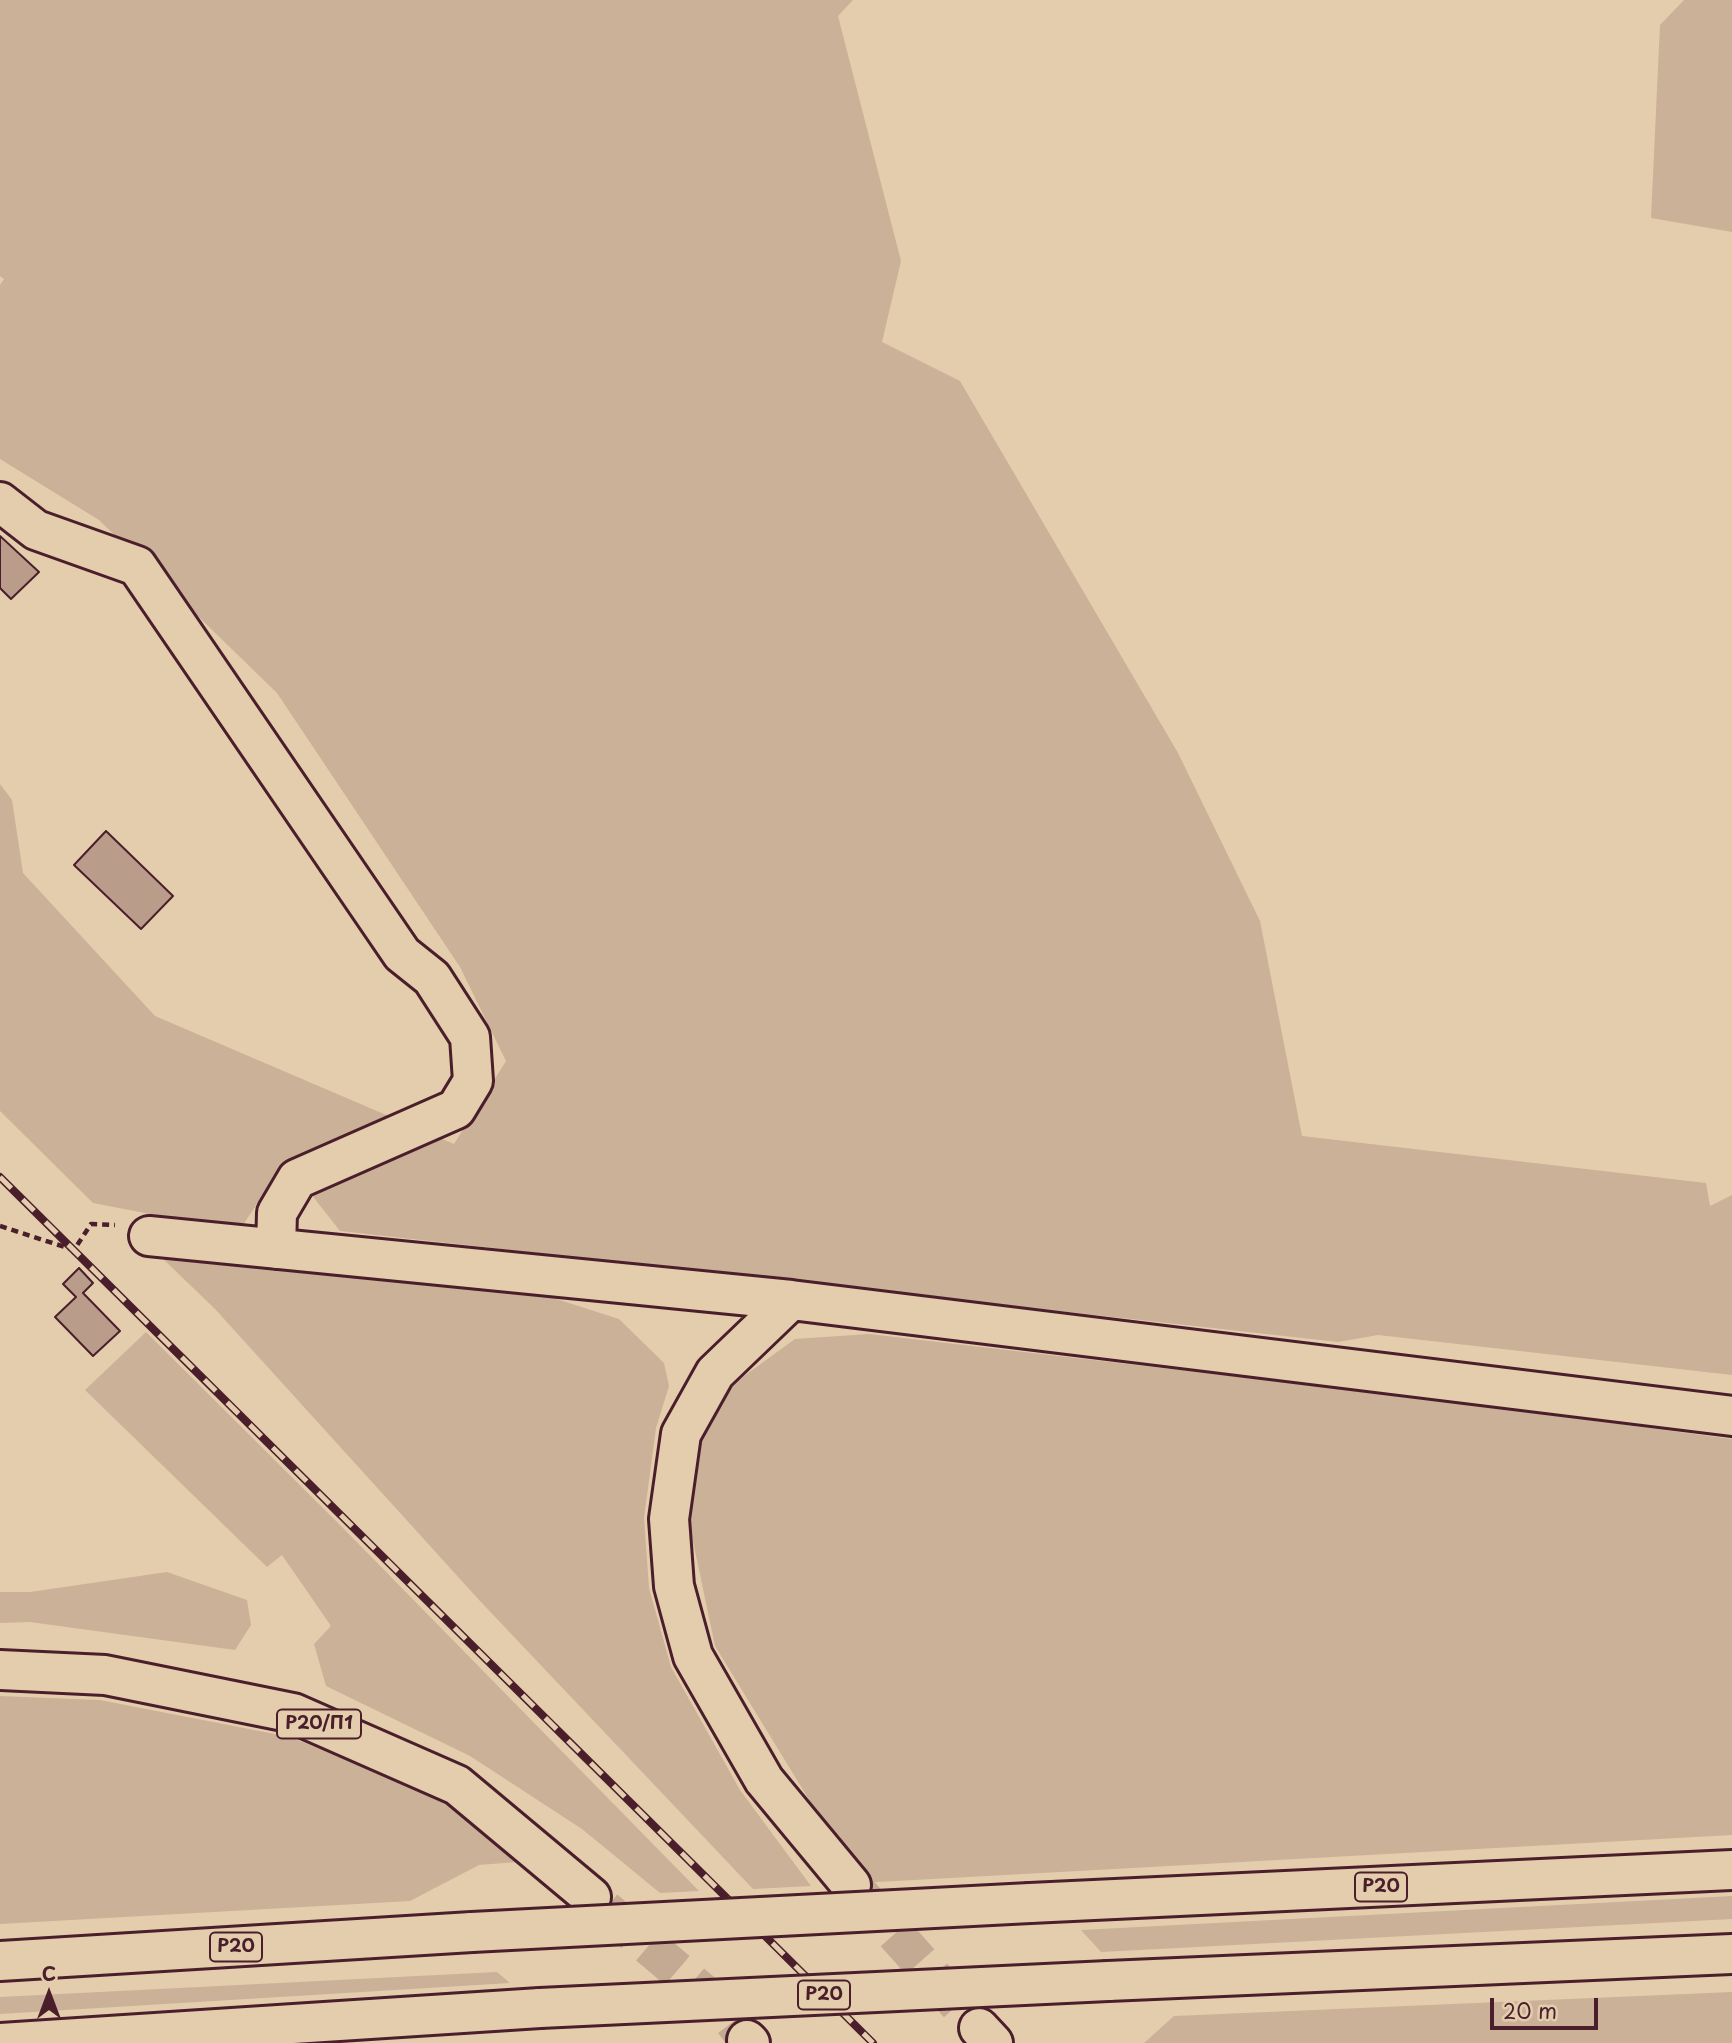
<!DOCTYPE html>
<html>
<head>
<meta charset="utf-8">
<style>
  body { margin:0 }
  #map { position:relative; width:1732px; height:2043px; overflow:hidden; background:#e4cdad; font-family:"Playpen Sans",sans-serif }
  canvas { display:block }
  .north { position:absolute; left:14px; top:1959px; width:70px; height:70px; -webkit-text-stroke:5px #e4cdad; paint-order:stroke; rotate:0deg; font-size:19px; font-weight:700; line-height:28px; text-align:center; color:#4a1f2b }
  .north::after { content:''; display:block; margin:auto; width:24px; height:32px; background:#4a1f2b; clip-path:polygon(50% 0,100% 100%,50% 72%,0 100%) }
  .scale { position:absolute; left:1490px; top:1998px; width:108px; height:32px; box-sizing:border-box; border:4px solid #4a1f2b; border-top:0; padding-left:9px; font-size:21px; line-height:24px; white-space:nowrap; color:#4a1f2b; -webkit-text-stroke:5px #e4cdad; paint-order:stroke }
</style>
</head>
<body>
<div id="map">
<canvas width="1732" height="2043"></canvas>
<div class="north">С</div>
<div class="scale">20 m</div>
</div>
<script>
const ctx = document.querySelector('canvas').getContext('2d');
ctx.lineJoin = 'round';
function paint(path, color) {
  ctx.fillStyle = color;
  ctx.fill(path, 'evenodd');
}
function toPath(rows) {
  const path = new Path2D();
  for (const r of rows) {
    path.moveTo(r[0], r[1]);
    for (let i = 2; i < r.length; i += 2) path.lineTo(r[i], r[i + 1]);
  }
  return path;
}
function trace(path, color, width, dash) {
  ctx.strokeStyle = color;
  ctx.lineWidth = width;
  ctx.lineCap = dash ? 'butt' : 'round';
  ctx.setLineDash(dash || []);
  ctx.stroke(path);
}
function drawText(font, color, halo, rows, align = 'center') {
  ctx.font = font + ' "Playpen Sans",sans-serif';
  ctx.lineWidth = 5;
  ctx.setLineDash([]);
  ctx.textBaseline = 'middle';
  ctx.strokeStyle = halo;
  ctx.fillStyle = color;
  for (const [text, x, y, turn = 0] of rows) {
    ctx.save();
    ctx.translate(x, y);
    ctx.rotate((+turn || 0) * Math.PI / 180);
    ctx.textAlign = isNaN(turn) ? turn : align;
    if (halo) ctx.strokeText(text, 0, 0);
    ctx.fillText(text, 0, 0);
    ctx.restore();
  }
}
paint(toPath([
  [0,0,853,0,838,16,901,261,882,342,960,381,1178,753,1260,921,1302,1136,1706,1183,1710,1206,1732,1195,1732,1375,1378,1335,1338,1342,340,1231,285,1161,243,1225,155,1215,93,1203,0,1111,0,784,12,800,23,873,155,1016,454,1144,506,1061,460,967,277,693,99,520,0,459,0,285,4,279,0,276],
  [1684,0,1732,0,1732,232,1651,218,1660,25],
  [159,1255,544,1295,619,1319,664,1363,669,1386,656,1428,644,1518,649,1588,671,1667,740,1790,811,1886,753,1889,480,1601,215,1309],
  [146,1332,342,1527,699,1891,660,1893,582,1829,470,1756,326,1686,314,1644,331,1626,282,1555,267,1567,85,1390],
  [869,1334,1438,1400,1732,1439,1732,1835,860,1883,715,1646,690,1527,699,1443,733,1384,795,1339],
  [167,1572,247,1600,251,1625,235,1650,30,1622,0,1623,0,1592,30,1592],
  [0,1696,100,1700,290,1737,443,1798,517,1862,479,1865,410,1901,0,1924],
  [1732,1896,1732,1919,1101,1952,1081,1930],
  [497,1972,510,1983,0,2014,0,1997],
  [1732,1992,1732,2043,1144,2043,1174,2016]
]), '#cbb198');
const building = toPath([
  [0,536,39,572,11,599,0,588,0,536],
  [106,831,173,896,141,929,74,865,106,831],
  [79,1268,93,1283,83,1293,120,1331,93,1356,55,1317,76,1297,63,1284,79,1268]
]);
paint(building, '#b99c89');
trace(building, '#4a1f2b', 2);
trace(toPath([
  [857,1891,979,2028]
]), '#c5aa93', 38, [38, 19]);
trace(toPath([
  [605,1909,726,2012,747,2040]
]), '#c5aa93', 38, [38, 19]);
const minor = toPath([
  [0,502,36,530,137,566,402,954,432,978,470,1037,473,1081,456,1109,297,1179,277,1213,276,1249],
  [149,1236,791,1300],
  [851,1885,764,1780,693,1656,674,1586,669,1519,681,1434,715,1373,791,1300,1732,1416],
  [979,2028,993,2043]
]);
const major = toPath([
  [0,1670,105,1675,293,1713,457,1785,591,1897],
  [1030,1903,1732,1870],
  [0,1961,472,1932],
  [1108,1981,1732,1954],
  [747,2040,750,2043],
  [0,2043,540,2008]
]);
trace(minor, '#4a1f2b', 44);
trace(major, '#4a1f2b', 44);
trace(toPath([
  [0,1226,74,1250,91,1224,115,1225]
]), '#4a1f2b', 4.5, [7, 5]);
trace(minor, '#e4cdad', 38);
trace(major, '#e4cdad', 38);
const rail = toPath([
  [0,1177,873,2043]
]);
trace(rail, '#4a1f2b', 8);
trace(rail, '#e4cdad', 5, [16]);
const majorBridge = toPath([
  [472,1932,1030,1903],
  [540,2008,1108,1981]
]);
trace(majorBridge, '#4a1f2b', 44, []);
trace(majorBridge, '#e4cdad', 38);
for (const [x, y, w] of [
  [319,1724,84],
  [1381,1887,52],
  [236,1947,52],
  [824,1995,52]
]) {
  const box = new Path2D();
  box.roundRect(x - w / 2, y - 14.5, w, 29, 5);
  ctx.fillStyle = '#e4cdad';
  ctx.fill(box);
  trace(box, '#4a1f2b', 2);
}
drawText('bold 18px', '#4a1f2b', null, [
  ["Р20/П1",319,1724],
  ["Р20",1381,1887],
  ["Р20",236,1947],
  ["Р20",824,1995]
]);
</script>
</body>
</html>
